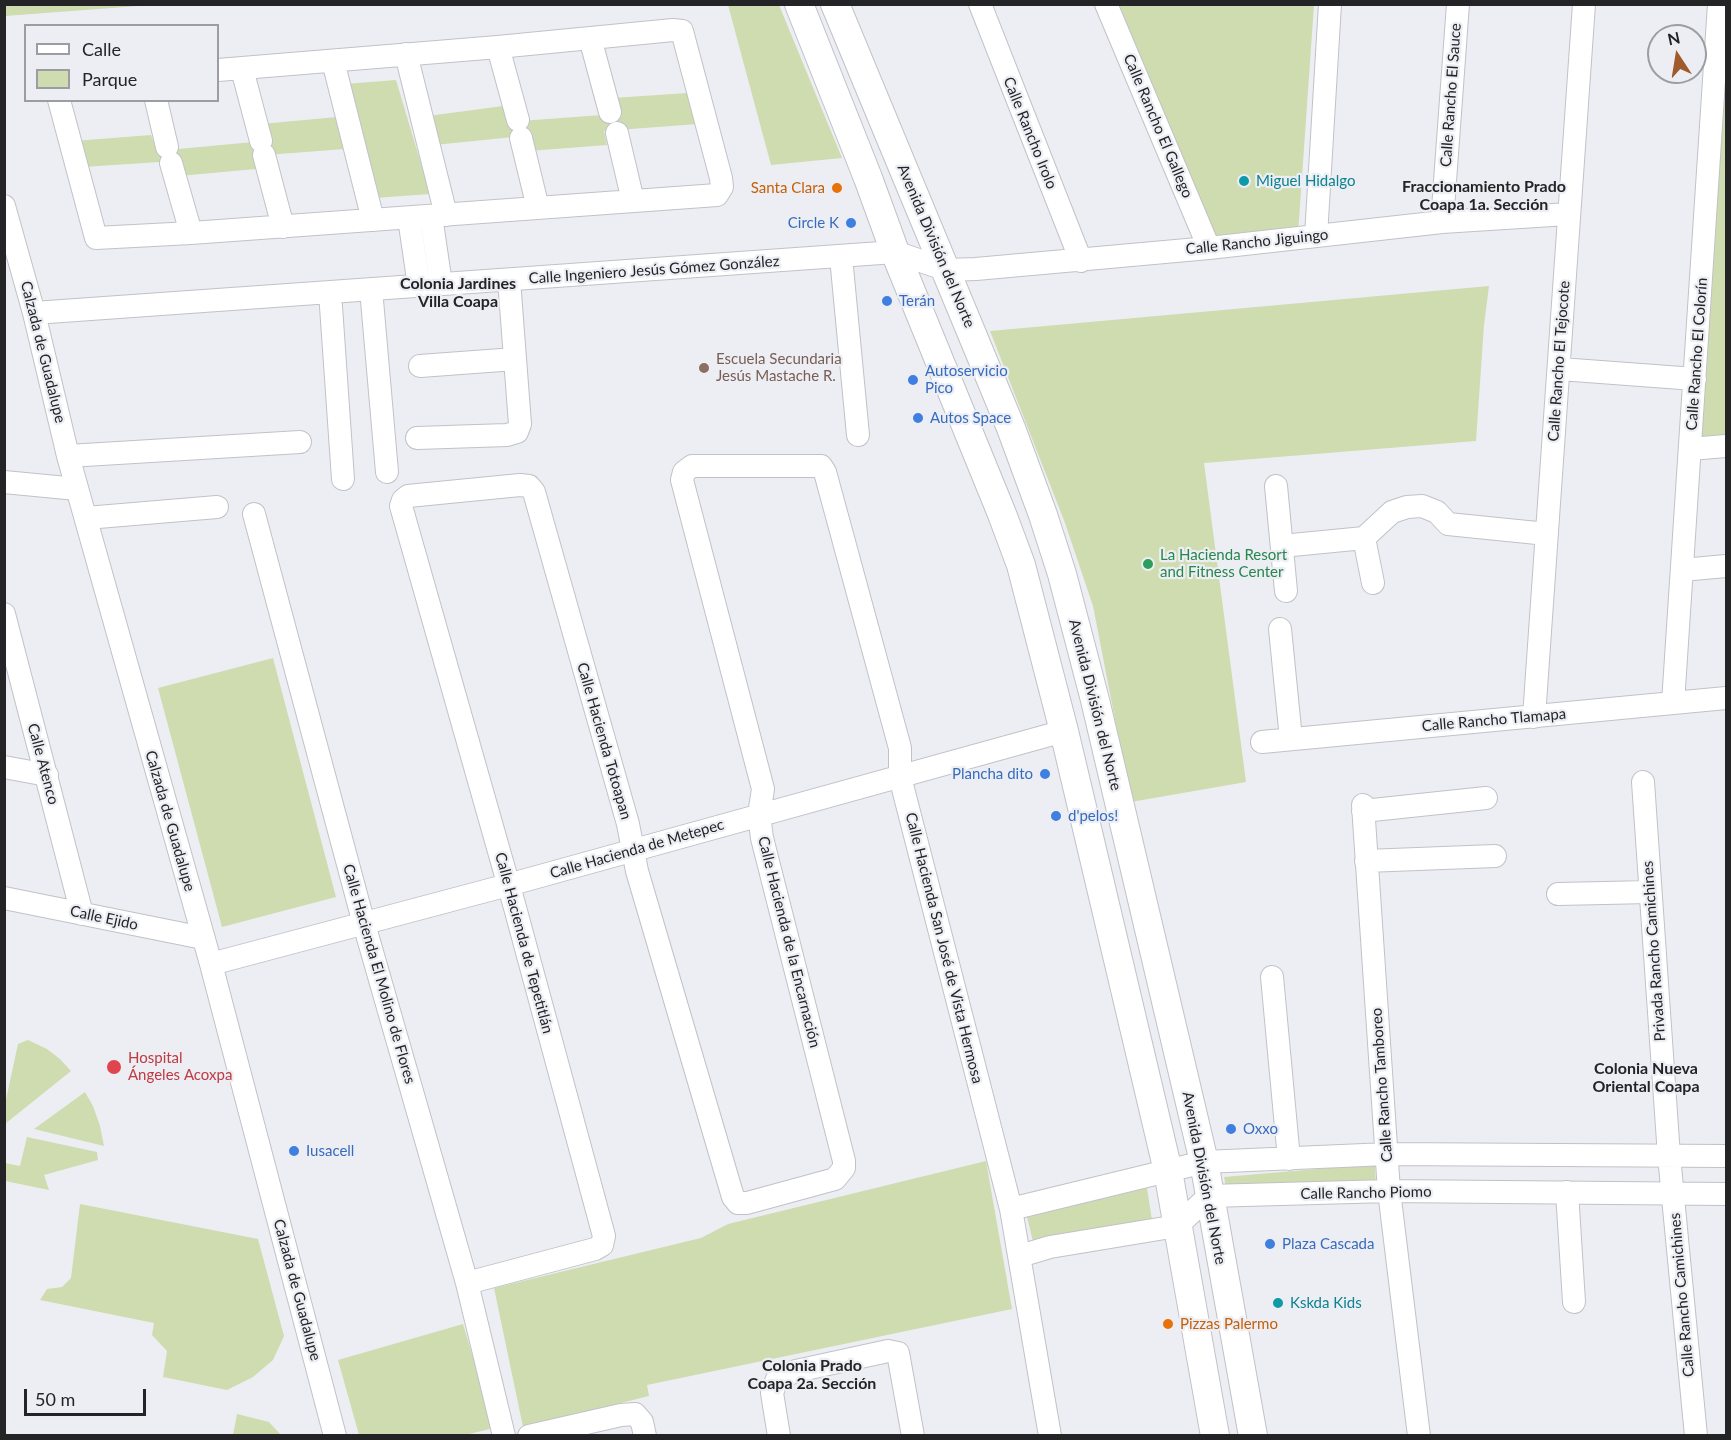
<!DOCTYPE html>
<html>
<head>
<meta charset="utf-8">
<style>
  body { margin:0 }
  #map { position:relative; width:1731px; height:1440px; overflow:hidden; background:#eceef4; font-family:Lato,sans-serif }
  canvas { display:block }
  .frame { position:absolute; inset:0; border:6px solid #242427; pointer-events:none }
  .legend { position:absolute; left:24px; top:24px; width:195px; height:78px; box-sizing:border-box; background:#eceef4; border:2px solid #9c9da2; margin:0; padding:8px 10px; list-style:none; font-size:18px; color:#242427 }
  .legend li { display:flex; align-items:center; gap:12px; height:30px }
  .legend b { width:30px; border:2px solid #9c9da2 }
  .north { position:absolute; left:1647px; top:24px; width:60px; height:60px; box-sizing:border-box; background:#eceef4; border:2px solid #9c9da2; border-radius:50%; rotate:348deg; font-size:16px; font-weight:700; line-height:24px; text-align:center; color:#242427 }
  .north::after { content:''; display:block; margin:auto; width:21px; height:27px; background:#9f5b2c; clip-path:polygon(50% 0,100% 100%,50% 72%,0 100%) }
  .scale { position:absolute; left:24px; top:1389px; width:122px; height:27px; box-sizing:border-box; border:3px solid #242427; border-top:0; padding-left:8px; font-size:18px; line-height:21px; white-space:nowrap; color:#242427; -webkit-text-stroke:4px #eceef4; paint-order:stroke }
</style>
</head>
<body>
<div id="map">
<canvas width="1731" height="1440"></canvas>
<div class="frame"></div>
<ul class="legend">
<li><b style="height:8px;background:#fff"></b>Calle</li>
<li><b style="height:16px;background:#cfdcb0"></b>Parque</li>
</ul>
<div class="north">N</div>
<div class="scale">50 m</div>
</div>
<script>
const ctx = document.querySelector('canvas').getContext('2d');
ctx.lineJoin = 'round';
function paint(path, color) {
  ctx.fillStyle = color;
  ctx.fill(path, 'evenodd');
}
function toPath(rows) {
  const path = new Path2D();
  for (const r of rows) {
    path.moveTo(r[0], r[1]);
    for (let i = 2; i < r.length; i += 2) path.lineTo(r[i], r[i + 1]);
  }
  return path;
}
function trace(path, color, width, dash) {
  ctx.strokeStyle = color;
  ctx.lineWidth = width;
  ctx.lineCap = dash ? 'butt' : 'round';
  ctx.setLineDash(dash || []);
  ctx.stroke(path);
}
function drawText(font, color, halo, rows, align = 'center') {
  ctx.font = font + ' Lato,sans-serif';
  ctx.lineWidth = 4.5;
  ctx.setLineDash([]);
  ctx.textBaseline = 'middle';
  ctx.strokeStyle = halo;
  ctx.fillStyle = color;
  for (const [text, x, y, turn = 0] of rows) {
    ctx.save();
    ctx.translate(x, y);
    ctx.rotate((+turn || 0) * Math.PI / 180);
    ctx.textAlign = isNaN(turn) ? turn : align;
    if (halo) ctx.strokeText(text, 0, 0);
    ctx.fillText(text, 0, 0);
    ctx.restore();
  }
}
paint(toPath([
  [5,4,152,4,152,5,5,16],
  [728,5,779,5,842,158,771,165],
  [1112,5,1314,5,1298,234,1213,238],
  [1726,7,1726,443,1694,446],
  [396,80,430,194,375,198,345,84],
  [688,93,698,124,604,131,607,145,529,151,524,136,434,145,428,116,503,106,507,122,615,114,612,98],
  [337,117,345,149,253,156,256,169,179,176,175,161,83,167,74,141,151,135,157,151,264,141,261,124],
  [1489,286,1484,325,1476,441,1204,463,1246,782,1131,802,1093,606,1065,523,990,331],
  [273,658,336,897,222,927,158,688],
  [28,1040,47,1049,60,1059,71,1071,5,1124,5,1104,18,1044],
  [85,1092,93,1106,100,1126,104,1146,34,1129],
  [27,1137,97,1152,98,1160,44,1175,49,1190,5,1181,5,1163,20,1166],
  [986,1161,1012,1309,647,1385,649,1396,523,1427,494,1288,701,1238,728,1224],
  [1375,1164,1376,1189,1230,1207,1224,1177],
  [1147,1188,1152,1220,1035,1250,1027,1217],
  [80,1204,258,1239,284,1336,273,1360,253,1377,227,1390,163,1377,167,1351,152,1335,154,1323,40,1300,47,1289,62,1287,71,1278],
  [463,1324,494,1428,465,1435,359,1435,338,1360],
  [237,1414,269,1422,281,1435,233,1435]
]), '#cfdcb0');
const minor = toPath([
  [980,4,1081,261],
  [1106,4,1209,248],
  [590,38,610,112],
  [498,47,518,120],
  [406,54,446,215],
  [333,61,373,220],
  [242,69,261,141],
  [59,100,96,238,191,233,717,195,722,187,721,178,682,31,673,30,498,47,218,70],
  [156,100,167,147],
  [617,133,633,201],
  [521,138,538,208],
  [264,155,283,227],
  [171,163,191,233],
  [4,206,34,313,68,456,211,964,335,1436],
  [431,216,441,284],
  [409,218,419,286],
  [1442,222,1458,4],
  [1316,236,1330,4],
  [841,257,858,435],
  [371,289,387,472],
  [330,292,343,479],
  [34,313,895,252,947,270,976,269,1209,248,1442,222,1568,214],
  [420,366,515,359],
  [1560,369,1695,379],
  [417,438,507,435,517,432,520,424,509,280],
  [1690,449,1726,446],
  [68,456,300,442],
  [4,482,77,489],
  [1276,486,1286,591],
  [254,514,364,924,467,1283,504,1436],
  [86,518,217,507],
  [1364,538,1373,583],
  [1282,546,1364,538,1392,512,1407,507,1422,506,1437,512,1448,524,1547,534],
  [1682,570,1726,566],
  [4,614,82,914],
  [1280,629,1291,739],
  [1673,703,1719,4],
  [1534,717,1584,4],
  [1262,742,1726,698],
  [4,767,47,775],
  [1643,782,1669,1156,1696,1436],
  [1363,805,1389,1191,1419,1436],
  [1363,811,1486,798],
  [1366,861,1495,856],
  [1558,894,1650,892],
  [4,898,203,938],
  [211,964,508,885,1064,731],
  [1272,977,1289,1159],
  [1567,1192,1574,1302],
  [1011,1209,1204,1162,1387,1154,1726,1156],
  [1020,1256,1050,1247,1177,1226,1209,1196,1389,1191,1726,1194],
  [467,1283,595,1249,602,1245,604,1236,514,904,401,506,403,500,408,496,520,485,529,486,534,492,628,824,637,871,733,1197,738,1203,747,1203,835,1179,844,1168,844,1161,762,838,759,815,763,789,682,480,684,472,692,466,821,466,825,472,900,748,900,777,1011,1209,1050,1436],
  [529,1436,621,1415,635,1414,642,1422,645,1436],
  [779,1436,772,1393,777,1379,796,1371,888,1351,898,1353,913,1436]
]);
const major = toPath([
  [799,4,868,178,895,252,1002,514,1021,565,1064,731,1168,1171,1215,1436],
  [835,4,1011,428,1043,515,1062,574,1095,700,1204,1162,1253,1436]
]);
trace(minor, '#c1c2c8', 24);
trace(major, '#c1c2c8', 30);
trace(minor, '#fff', 22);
trace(major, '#fff', 28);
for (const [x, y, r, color] of [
  [1244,181,6,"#0f9aa8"],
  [837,188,6,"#e8710a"],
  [851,223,6,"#3f7fe0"],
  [887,301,6,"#3f7fe0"],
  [704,368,6,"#8d6e63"],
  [913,380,6,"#3f7fe0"],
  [918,418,6,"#3f7fe0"],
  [1148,564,6,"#2e9e5b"],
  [1045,774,6,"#3f7fe0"],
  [1056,816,6,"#3f7fe0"],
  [114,1067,8,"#e0444e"],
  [1231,1129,6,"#3f7fe0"],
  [294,1151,6,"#3f7fe0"],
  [1270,1244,6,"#3f7fe0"],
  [1278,1303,6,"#0f9aa8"],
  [1168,1324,6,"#e8710a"]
]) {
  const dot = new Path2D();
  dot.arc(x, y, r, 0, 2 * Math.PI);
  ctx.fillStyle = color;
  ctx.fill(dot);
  trace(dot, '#eceef4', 2);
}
drawText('15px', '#242427', '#eceef4', [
  ["Calle Rancho El Sauce",1451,95,-86],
  ["Calle Rancho El Gallego",1158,126,67],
  ["Calle Rancho Irolo",1030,133,68],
  ["Calle Rancho Jiguingo",1257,242,-6],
  ["Avenida División del Norte",936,246,67],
  ["Calle Ingeniero Jesús Gómez González",654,270,-4],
  ["Calzada de Guadalupe",43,352,76],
  ["Calle Rancho El Colorín",1697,354,-86],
  ["Calle Rancho El Tejocote",1559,361,-86],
  ["Avenida División del Norte",1095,705,76],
  ["Calle Rancho Tlamapa",1494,720,-5],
  ["Calle Hacienda Totoapan",604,741,74],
  ["Calle Atenco",43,764,75],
  ["Calzada de Guadalupe",170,821,74],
  ["Calle Hacienda de Metepec",637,849,-16],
  ["Calle Ejido",104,918,12],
  ["Calle Hacienda de la Encarnación",789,942,76],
  ["Calle Hacienda de Tepetitlán",524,943,75],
  ["Calle Hacienda San José de Vista Hermosa",944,948,76],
  ["Privada Rancho Camichines",1654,951,-94],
  ["Calle Hacienda El Molino de Flores",379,974,74],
  ["Calle Rancho Tamboreo",1382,1085,-94],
  ["Avenida División del Norte",1204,1178,79],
  ["Calle Rancho Piomo",1366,1193,-1],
  ["Calzada de Guadalupe",297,1290,75],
  ["Calle Rancho Camichines",1682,1295,-95]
]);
drawText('15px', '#0d838f', '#eceef4', [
  ["Miguel Hidalgo",1256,181],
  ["Kskda Kids",1290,1303]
], 'left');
drawText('15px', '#c56008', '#eceef4', [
  ["Santa Clara",825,188],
  ["Pizzas Palermo",1180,1324,"left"]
], 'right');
drawText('15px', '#366cbe', '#eceef4', [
  ["Circle K",839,223,"right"],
  ["Terán",899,301],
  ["Autoservicio",925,371],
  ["Pico",925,388],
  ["Autos Space",930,418],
  ["Plancha dito",1033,774,"right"],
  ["d'pelos!",1068,816],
  ["Oxxo",1243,1129],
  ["Iusacell",306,1151],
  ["Plaza Cascada",1282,1244]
], 'left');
drawText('15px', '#785e54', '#eceef4', [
  ["Escuela Secundaria",716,359],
  ["Jesús Mastache R.",716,376]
], 'left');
drawText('15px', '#27864d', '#eceef4', [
  ["La Hacienda Resort",1160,555],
  ["and Fitness Center",1160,572]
], 'left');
drawText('15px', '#be3a42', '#eceef4', [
  ["Hospital",128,1058],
  ["Ángeles Acoxpa",128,1075]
], 'left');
drawText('bold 16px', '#242427', '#eceef4', [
  ["Fraccionamiento Prado",1484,187],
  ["Coapa 1a. Sección",1484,205],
  ["Colonia Jardines",458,284],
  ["Villa Coapa",458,302],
  ["Colonia Nueva",1646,1069],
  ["Oriental Coapa",1646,1087],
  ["Colonia Prado",812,1366],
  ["Coapa 2a. Sección",812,1384]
]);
</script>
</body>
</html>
